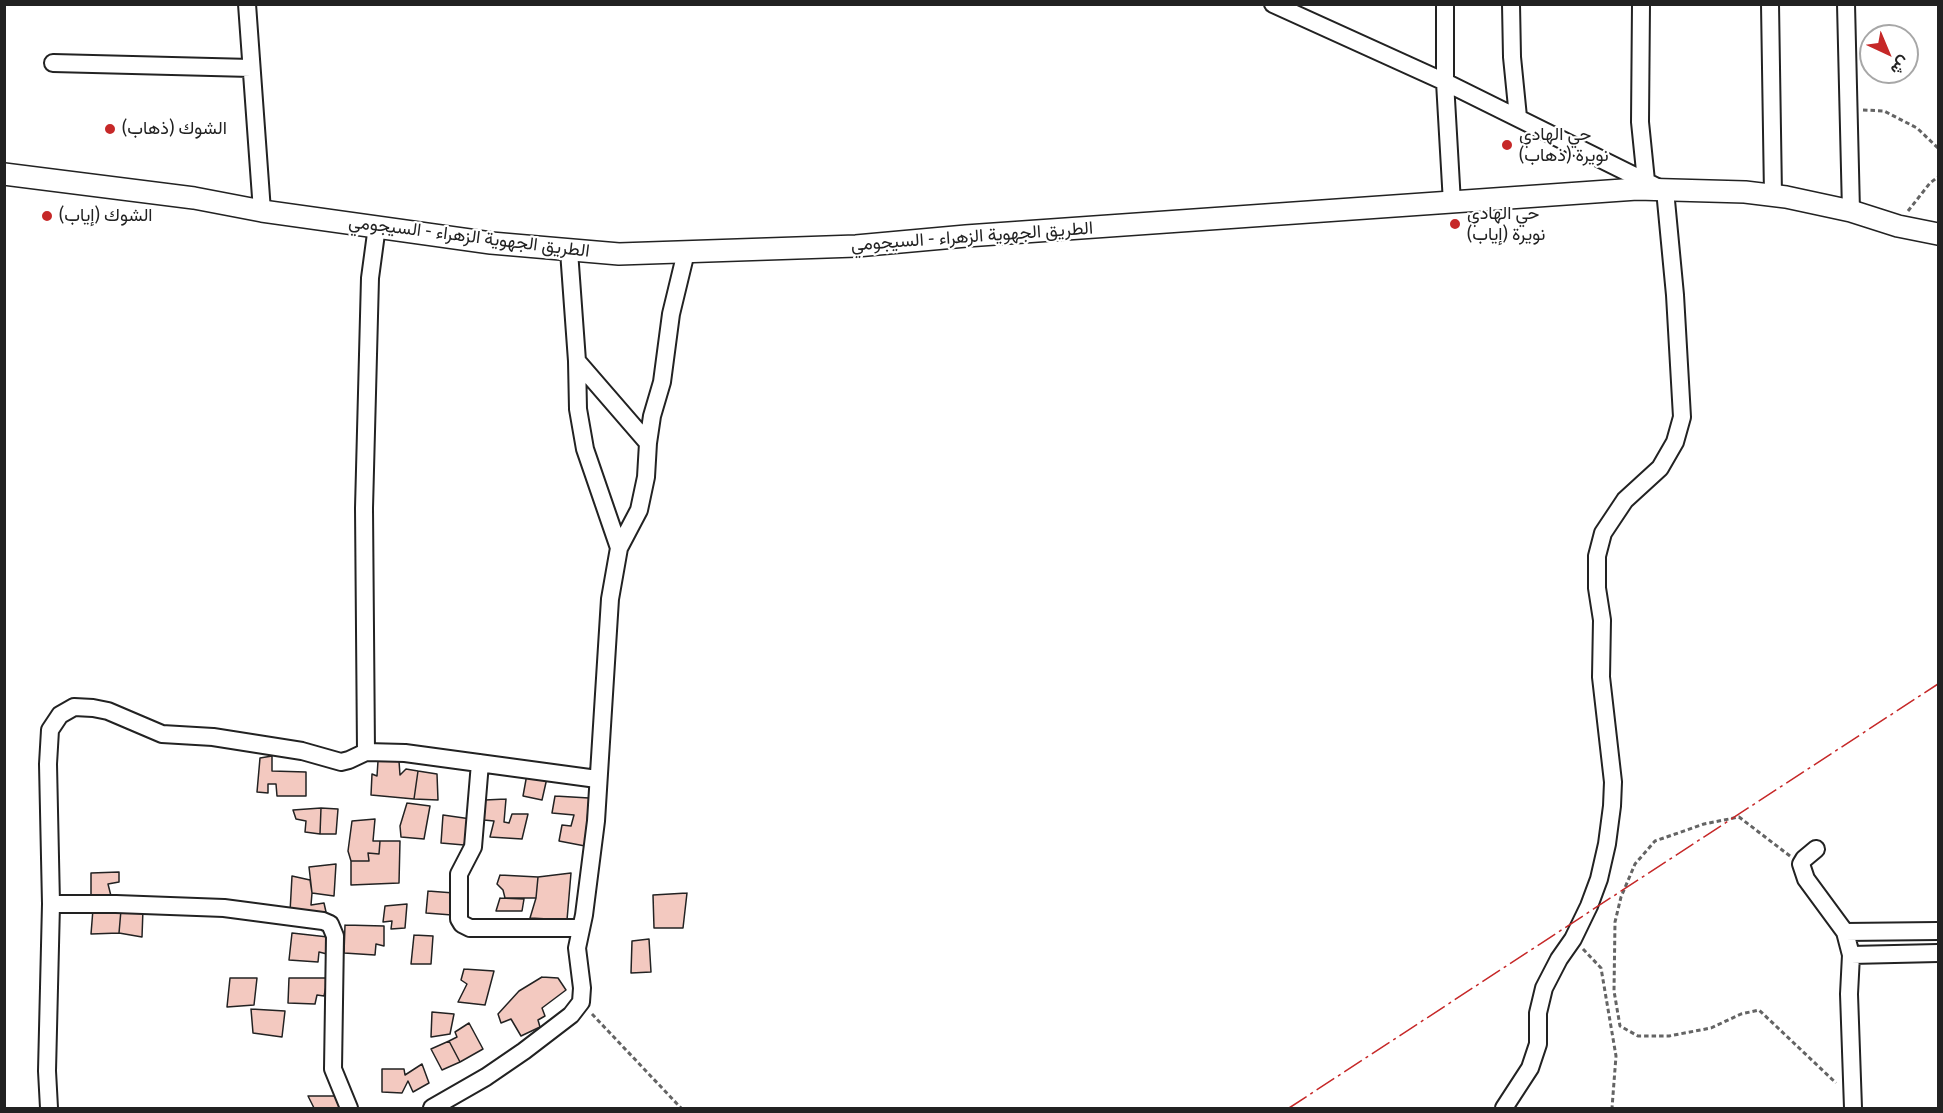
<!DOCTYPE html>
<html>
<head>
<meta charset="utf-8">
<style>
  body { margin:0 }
  #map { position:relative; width:1943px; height:1113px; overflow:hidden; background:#fff; font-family:"Fira Sans Condensed",Vazirmatn,sans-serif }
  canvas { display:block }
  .frame { position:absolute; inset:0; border:6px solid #222; pointer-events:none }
  .north { position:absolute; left:1859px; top:24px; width:60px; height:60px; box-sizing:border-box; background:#fff; border:2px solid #a7a7a7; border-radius:50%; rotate:136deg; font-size:16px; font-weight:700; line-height:24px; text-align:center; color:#222 }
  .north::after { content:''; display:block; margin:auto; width:21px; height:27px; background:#c62828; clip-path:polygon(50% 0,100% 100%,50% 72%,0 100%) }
</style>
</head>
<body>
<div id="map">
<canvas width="1943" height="1113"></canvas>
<div class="frame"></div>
<div class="north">ش</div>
</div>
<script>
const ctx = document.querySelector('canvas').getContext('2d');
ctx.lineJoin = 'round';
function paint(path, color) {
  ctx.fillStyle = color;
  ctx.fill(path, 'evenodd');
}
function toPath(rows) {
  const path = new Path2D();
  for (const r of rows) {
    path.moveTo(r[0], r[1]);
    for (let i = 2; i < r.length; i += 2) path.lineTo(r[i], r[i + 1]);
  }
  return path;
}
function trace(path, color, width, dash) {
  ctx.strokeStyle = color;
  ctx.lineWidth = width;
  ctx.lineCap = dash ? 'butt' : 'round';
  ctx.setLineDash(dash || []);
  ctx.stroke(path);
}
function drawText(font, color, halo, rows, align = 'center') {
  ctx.font = font + ' "Fira Sans Condensed",Vazirmatn,sans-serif';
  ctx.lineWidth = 4.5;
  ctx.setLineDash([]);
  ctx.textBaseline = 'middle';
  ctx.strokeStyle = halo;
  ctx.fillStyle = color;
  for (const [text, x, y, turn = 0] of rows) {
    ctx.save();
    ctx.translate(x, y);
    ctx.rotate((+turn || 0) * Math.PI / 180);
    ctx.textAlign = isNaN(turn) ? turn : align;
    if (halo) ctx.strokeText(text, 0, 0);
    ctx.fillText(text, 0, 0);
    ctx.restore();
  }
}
const building = toPath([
  [272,756,272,771,306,772,306,796,277,796,276,784,268,784,268,793,257,792,260,758,272,756],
  [378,761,399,761,400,775,406,769,418,771,414,799,371,795,372,774,377,776,378,761],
  [418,771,437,774,438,800,414,799,418,771],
  [527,774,547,778,542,800,523,796,527,774],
  [555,796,589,798,585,846,559,841,562,825,571,826,574,815,552,813,555,796],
  [506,799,504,822,509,823,512,814,528,814,522,839,490,837,494,821,484,820,485,800,506,799],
  [407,803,430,806,424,839,401,837,400,826,407,803],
  [321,808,320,834,305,832,306,821,296,819,293,810,321,808],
  [321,808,338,809,336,834,320,834,321,808],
  [443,815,471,819,464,845,441,843,443,815],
  [375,819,373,841,380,841,379,854,368,853,369,861,351,861,348,851,352,821,375,819],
  [380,841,400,841,399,883,351,885,351,861,369,861,368,853,379,854,380,841],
  [336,864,334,896,312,893,309,867,336,864],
  [119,872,119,882,108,884,111,896,91,896,91,873,119,872],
  [571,873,567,920,530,918,536,898,538,877,571,873],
  [500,875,538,877,536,898,505,898,503,890,497,884,500,875],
  [292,876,310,880,312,893,311,905,324,903,326,912,290,912,292,876],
  [428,891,454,893,452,915,426,913,428,891],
  [687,893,683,928,654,928,653,895,687,893],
  [500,898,524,899,522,911,496,911,500,898],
  [407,904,405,928,391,929,392,921,383,922,385,906,407,904],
  [93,909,121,910,119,933,91,934,93,909],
  [143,909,142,937,119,933,121,910,143,909],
  [345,925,384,926,384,946,376,944,375,955,344,953,345,925],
  [292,933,328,937,327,954,319,952,318,962,289,960,292,933],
  [414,935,433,936,431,964,411,964,414,935],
  [649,939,651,972,631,973,632,941,649,939],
  [464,969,494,971,485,1005,458,1002,467,984,461,980,464,969],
  [542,977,558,978,566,990,542,1008,545,1016,538,1020,540,1027,521,1036,511,1019,501,1023,498,1014,519,991,542,977],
  [230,978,257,978,254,1005,227,1007,230,978],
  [289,978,328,978,324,996,317,995,315,1004,288,1003,289,978],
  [251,1009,285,1011,282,1037,253,1033,251,1009],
  [432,1012,454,1014,450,1034,431,1037,432,1012],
  [469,1023,483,1049,460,1062,449,1041,457,1037,455,1032,469,1023],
  [449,1041,460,1062,442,1070,431,1049,449,1041],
  [422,1064,429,1083,413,1092,408,1081,402,1093,382,1092,382,1069,404,1069,405,1075,422,1064],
  [308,1096,335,1096,340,1108,314,1108,308,1096]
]);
paint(building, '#f3c9c0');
trace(building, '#222', 1.5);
const minor = toPath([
  [247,4,262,211],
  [1273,4,1445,82,1661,189],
  [1445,4,1445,82,1452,203],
  [1511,4,1512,57,1518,117],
  [1641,4,1640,122,1646,181],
  [1770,4,1773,195],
  [1846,4,1851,211],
  [53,63,251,68],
  [569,251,577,361,578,409,585,449,619,548],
  [577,361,648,443],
  [366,752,364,508,370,278,377,226],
  [480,763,473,847,459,874,459,919,462,924,470,928,581,928],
  [1816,849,1804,859,1801,864,1806,879,1845,932,1851,955,1849,994,1853,1108],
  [51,904,116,904,224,908,323,921,330,924,335,936,333,1069,349,1108],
  [1845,932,1938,931],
  [1851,955,1938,953],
  [49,1108,47,1071,51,904,48,764,50,730,60,715,74,707,93,708,108,711,162,734,213,737,302,751,341,762,349,760,366,752,405,753,597,779],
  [432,1108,486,1077,524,1051,571,1015,581,1002,582,988,577,948,584,915,596,821,610,599,619,548,639,510,646,477,648,443,652,416,662,382,671,314,686,252],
  [1504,1108,1530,1068,1538,1044,1538,1013,1544,988,1559,959,1573,939,1589,906,1599,879,1607,844,1612,806,1613,782,1601,677,1602,620,1597,588,1597,556,1603,533,1625,500,1660,468,1675,442,1682,417,1675,295,1665,190]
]);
const major = toPath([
  [4,174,194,198,262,211,491,243,619,254,856,246,966,236,1637,189,1745,192,1786,197,1851,211,1898,226,1938,234]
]);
trace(minor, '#222', 20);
trace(major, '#222', 24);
trace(toPath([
  [1863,110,1884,111,1917,128,1938,148],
  [1908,211,1930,183,1938,177],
  [1790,856,1739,817,1704,824,1655,841,1635,864,1621,897,1615,922,1614,991,1620,1026,1638,1036,1669,1036,1711,1028,1741,1014,1759,1010,1836,1083],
  [1583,949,1601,968,1616,1056,1612,1108],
  [592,1014,681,1108]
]), '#646464', 3, [4.5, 3]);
trace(minor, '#fff', 16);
trace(major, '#fff', 21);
trace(toPath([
  [1289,1108,1938,684]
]), '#c62828', 1.5, [21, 4.5, 3, 4.5]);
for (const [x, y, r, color] of [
  [110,129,6,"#c62828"],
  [1507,145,6,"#c62828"],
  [47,216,6,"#c62828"],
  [1455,224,6,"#c62828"]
]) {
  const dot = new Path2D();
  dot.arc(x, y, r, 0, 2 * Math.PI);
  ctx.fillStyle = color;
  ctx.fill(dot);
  trace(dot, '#fff', 2);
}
drawText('18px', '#222', '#fff', [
  ["الشوك (ذهاب)",122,129],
  ["حي الهادي",1519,135],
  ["نويرة (ذهاب)",1519,156],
  ["حي الهادي",1467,214],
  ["نويرة (إياب)",1467,235],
  ["الشوك (إياب)",59,216]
], 'left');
drawText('18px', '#222', '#fff', [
  ["الطريق الجهوية الزهراء - السيجومي",469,237,7],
  ["الطريق الجهوية الزهراء - السيجومي",972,237,-4]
]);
</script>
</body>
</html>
